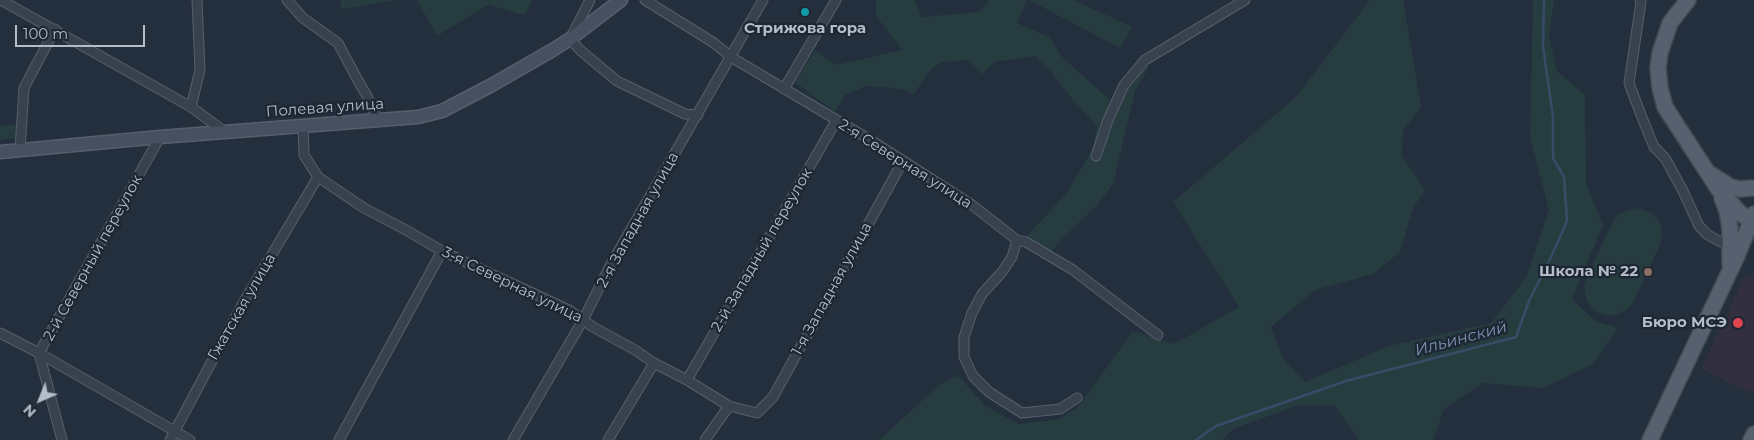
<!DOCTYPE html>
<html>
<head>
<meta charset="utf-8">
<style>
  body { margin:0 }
  #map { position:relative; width:1754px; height:440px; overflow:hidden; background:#242f3e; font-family:Montserrat,sans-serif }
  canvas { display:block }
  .north { position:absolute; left:15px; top:375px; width:50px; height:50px; -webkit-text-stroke:4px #1d2633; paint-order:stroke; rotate:224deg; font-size:14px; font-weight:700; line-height:20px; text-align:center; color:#b4bcc9 }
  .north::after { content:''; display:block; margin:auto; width:18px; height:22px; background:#b4bcc9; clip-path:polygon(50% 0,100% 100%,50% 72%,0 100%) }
  .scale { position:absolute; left:15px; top:25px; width:130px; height:22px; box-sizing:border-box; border:2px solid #b4bcc9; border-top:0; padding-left:6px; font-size:15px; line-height:18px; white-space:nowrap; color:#b4bcc9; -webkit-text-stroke:4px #1d2633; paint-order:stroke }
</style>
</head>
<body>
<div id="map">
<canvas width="1754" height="440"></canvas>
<div class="north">N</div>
<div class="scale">100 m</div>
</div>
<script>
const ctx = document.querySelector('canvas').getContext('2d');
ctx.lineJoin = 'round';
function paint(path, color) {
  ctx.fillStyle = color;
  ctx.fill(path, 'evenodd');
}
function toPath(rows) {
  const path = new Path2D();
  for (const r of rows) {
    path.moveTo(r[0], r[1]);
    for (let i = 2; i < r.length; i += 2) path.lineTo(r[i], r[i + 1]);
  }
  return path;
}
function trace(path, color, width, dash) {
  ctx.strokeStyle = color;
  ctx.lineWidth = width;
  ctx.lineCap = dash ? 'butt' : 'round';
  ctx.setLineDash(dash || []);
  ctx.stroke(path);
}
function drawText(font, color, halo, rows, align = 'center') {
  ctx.font = font + ' Montserrat,sans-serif';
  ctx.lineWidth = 4.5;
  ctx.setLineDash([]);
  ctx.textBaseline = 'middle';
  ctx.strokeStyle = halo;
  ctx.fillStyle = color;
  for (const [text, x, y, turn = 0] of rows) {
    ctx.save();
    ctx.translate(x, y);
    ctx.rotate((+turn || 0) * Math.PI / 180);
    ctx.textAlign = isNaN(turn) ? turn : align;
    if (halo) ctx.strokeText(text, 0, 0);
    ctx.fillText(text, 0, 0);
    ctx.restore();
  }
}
paint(toPath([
  [1753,274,1754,275,1754,394,1701,369,1744,277]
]), '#32303f');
paint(toPath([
  [340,0,397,0,342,9],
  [417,0,533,0,524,15,488,5,437,36],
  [876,0,915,0,922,17,979,12,989,0,1027,0,1017,23,1049,37,1063,58,1110,100,1138,58,1149,67,1135,91,1113,184,1097,205,1057,244,1050,254,1024,239,1067,193,1092,150,1097,126,1072,99,1052,73,1035,56,995,62,982,74,967,60,943,62,931,69,913,95,904,89,866,86,845,95,835,112,795,82,815,50,836,65,902,50,876,16],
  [1029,0,1073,0,1133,27,1120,48],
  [1370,0,1403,0,1421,107,1403,131,1402,156,1425,190,1413,208,1400,252,1373,274,1315,290,1271,327,1283,359,1305,382,1389,346,1491,323,1526,278,1549,210,1530,137,1533,0,1554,0,1549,37,1557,71,1585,95,1586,183,1603,225,1572,299,1595,321,1618,328,1593,364,1543,388,1483,383,1444,409,1433,440,1359,440,1335,406,1299,405,1233,429,1222,440,879,440,939,385,958,375,985,406,1019,424,1059,419,1078,407,1133,331,1174,344,1239,307,1173,202,1296,97],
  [0,124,6,126,16,124,16,138,0,140],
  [1638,208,1648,211,1656,217,1661,226,1662,237,1659,247,1634,301,1628,309,1619,314,1609,316,1599,313,1591,307,1586,298,1584,287,1587,277,1612,223,1618,215,1627,210]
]), '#263c3f');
trace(toPath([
  [1196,440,1216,426,1346,381,1516,337,1529,301,1551,257,1567,221,1564,177,1553,158,1553,117,1543,46,1544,0]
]), '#394c67', 2.5);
const street = toPath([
  [1,0,191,107,225,132],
  [287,0,303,18,338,43,356,77,367,96,378,121],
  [590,0,570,39,580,50,617,81,685,114,698,115],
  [645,0,714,43,731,57,872,141,972,205,1017,240,1026,242,1073,270,1158,335],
  [1640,0,1641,2,1629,83,1641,115,1654,147,1665,158,1683,191,1699,226,1708,235,1730,247],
  [784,89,836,0],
  [191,107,200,70,197,0],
  [303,125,304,155,318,177,364,208,406,230,442,251,569,310,593,327,635,350,654,363,687,380,729,406,757,413,773,397,903,161],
  [20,150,24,88,55,29],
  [1096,156,1108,120,1124,85,1145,60,1245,0],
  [1017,240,1012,257,1002,272,982,294,972,313,964,337,964,357,973,376,989,392,1022,413,1060,409,1077,398],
  [0,333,39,353,190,440],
  [687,380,836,121],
  [62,440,39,353,160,137],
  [170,440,243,303,318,177],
  [339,440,442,251],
  [513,440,583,320,611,264,763,0],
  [608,440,654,363],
  [705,440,729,406]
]);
const secondary = toPath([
  [0,152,160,137,418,117,442,111,490,86,551,51,570,39,621,0]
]);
const primary = toPath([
  [1688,0,1670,23,1660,53,1658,68,1660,88,1665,107,1719,190,1741,214,1751,220],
  [1712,175,1731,187,1739,189,1754,188],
  [1722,198,1727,211,1730,228,1730,264],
  [1650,440,1736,258,1754,214],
  [1751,440,1754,434]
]);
trace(street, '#565f6c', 11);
trace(secondary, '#565f6c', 15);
trace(primary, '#414a57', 18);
trace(street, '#38414e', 9);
trace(secondary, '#465061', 12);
trace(primary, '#56606e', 15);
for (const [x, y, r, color] of [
  [805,12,5,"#0f9aa8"],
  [1648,272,5,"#8d6e63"],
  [1738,323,6,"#e0444e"]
]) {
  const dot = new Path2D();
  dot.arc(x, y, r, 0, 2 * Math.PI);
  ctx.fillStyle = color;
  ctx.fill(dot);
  trace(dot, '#1d2633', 2);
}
drawText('bold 15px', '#b4bcc9', '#1d2633', [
  ["Стрижова гора",805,29,"center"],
  ["Школа № 22",1638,272],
  ["Бюро МСЭ",1727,323]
], 'right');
drawText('15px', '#b4bcc9', '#1d2633', [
  ["Полевая улица",325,108,-4],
  ["2-я Северная улица",905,164,32],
  ["2-я Западная улица",638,220,-61],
  ["2-й Западный переулок",762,250,-60],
  ["2-й Северный переулок",93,258,-61],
  ["3-я Северная улица",512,285,26],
  ["1-я Западная улица",832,289,-61],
  ["Гжатская улица",242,307,-60]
]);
drawText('italic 16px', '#7c92b1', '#1d2633', [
  ["Ильинский",1461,339,-15]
]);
</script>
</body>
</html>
